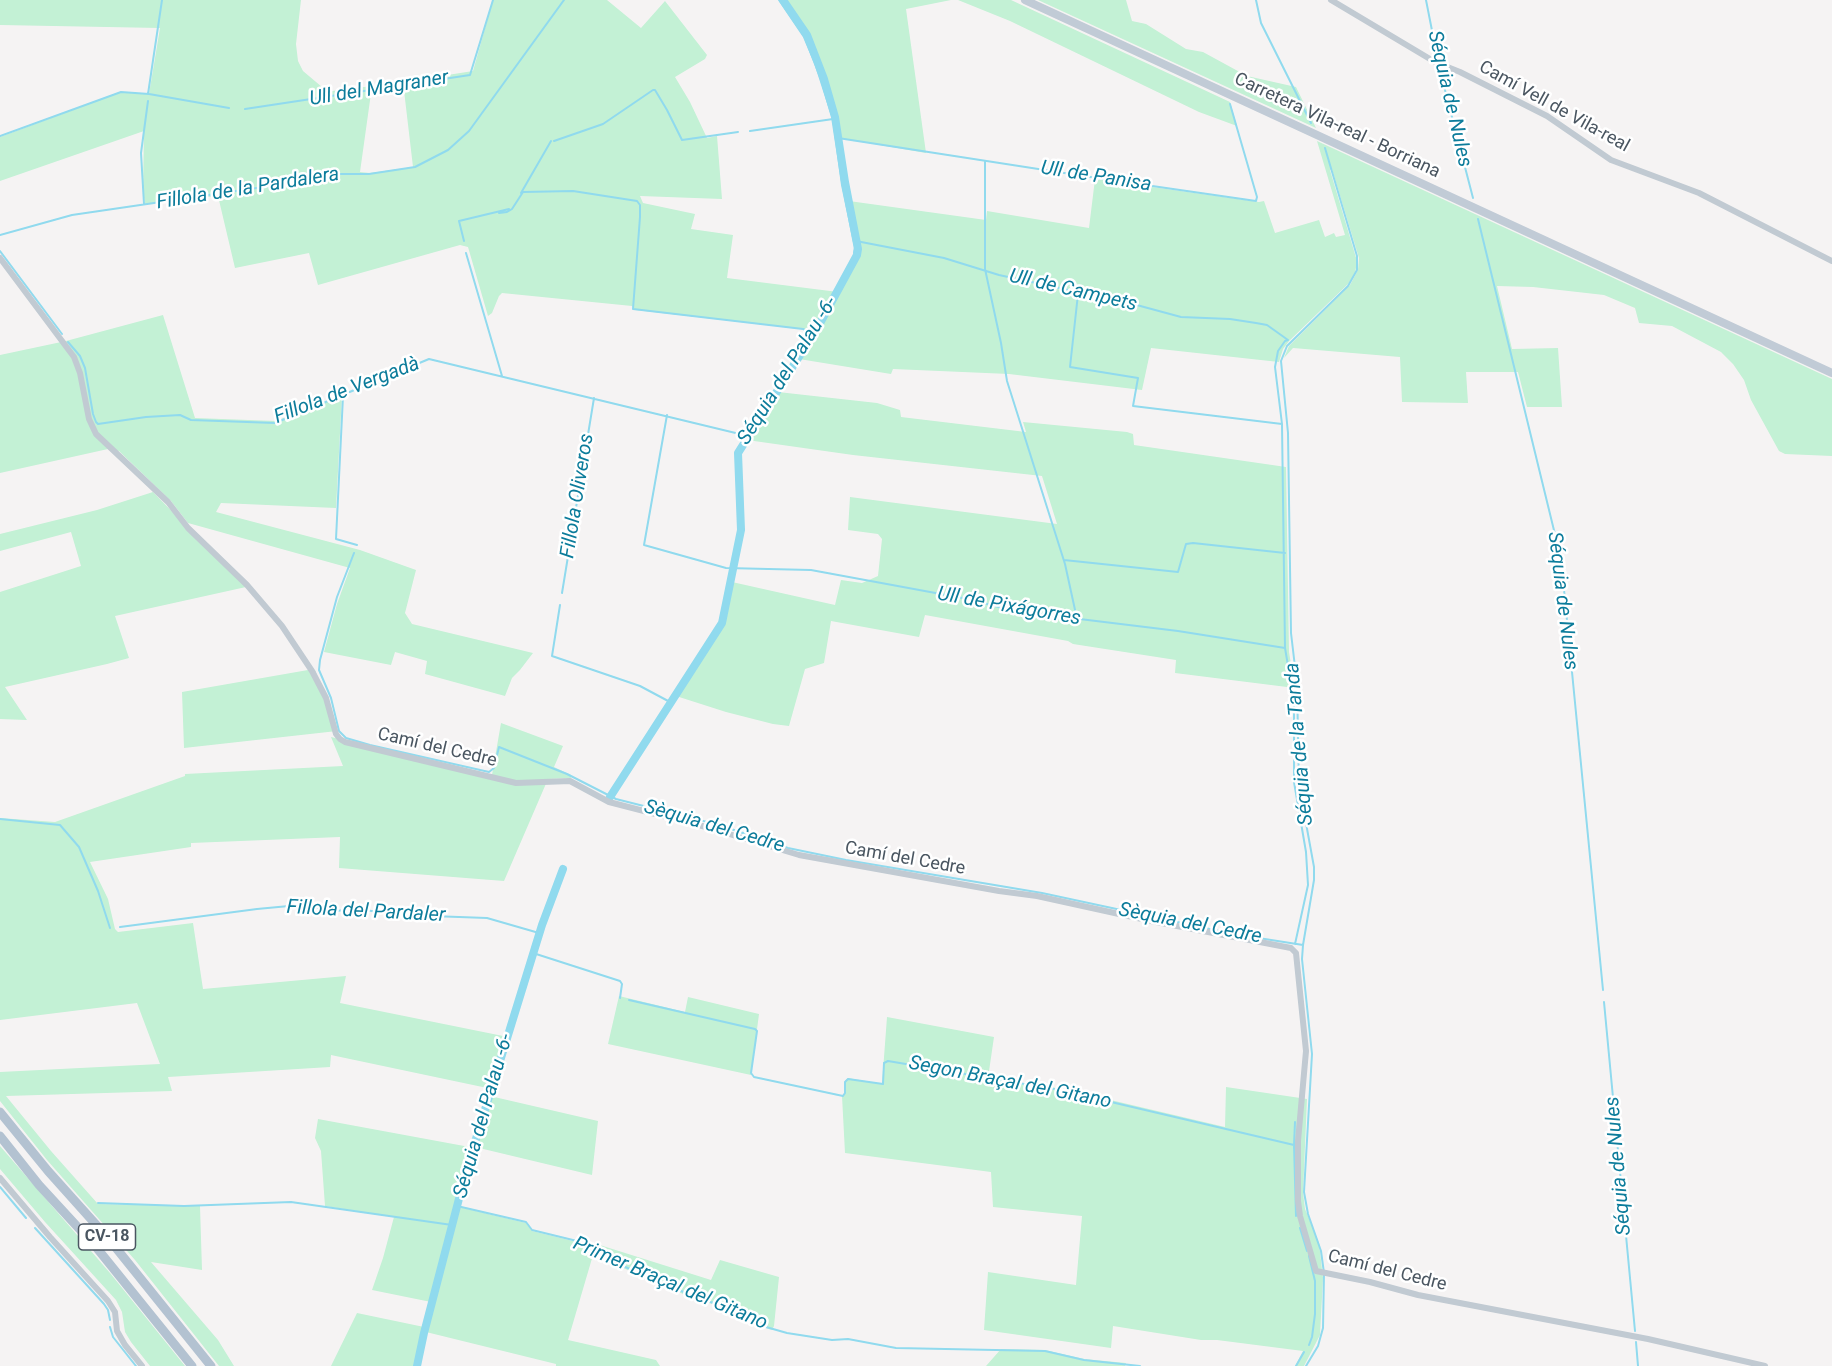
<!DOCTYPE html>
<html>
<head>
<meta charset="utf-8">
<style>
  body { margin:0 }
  canvas { display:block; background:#f5f3f3 }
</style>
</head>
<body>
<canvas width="1832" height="1366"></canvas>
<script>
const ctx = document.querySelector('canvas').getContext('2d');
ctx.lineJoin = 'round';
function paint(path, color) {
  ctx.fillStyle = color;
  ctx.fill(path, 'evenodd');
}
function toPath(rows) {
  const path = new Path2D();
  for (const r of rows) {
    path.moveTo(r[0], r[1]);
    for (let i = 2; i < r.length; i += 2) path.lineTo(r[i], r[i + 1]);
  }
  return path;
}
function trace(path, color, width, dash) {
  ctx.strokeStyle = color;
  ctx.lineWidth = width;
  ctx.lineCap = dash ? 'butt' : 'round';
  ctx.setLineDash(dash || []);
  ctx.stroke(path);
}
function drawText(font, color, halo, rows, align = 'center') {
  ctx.font = font + ' Roboto,sans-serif';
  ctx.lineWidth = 5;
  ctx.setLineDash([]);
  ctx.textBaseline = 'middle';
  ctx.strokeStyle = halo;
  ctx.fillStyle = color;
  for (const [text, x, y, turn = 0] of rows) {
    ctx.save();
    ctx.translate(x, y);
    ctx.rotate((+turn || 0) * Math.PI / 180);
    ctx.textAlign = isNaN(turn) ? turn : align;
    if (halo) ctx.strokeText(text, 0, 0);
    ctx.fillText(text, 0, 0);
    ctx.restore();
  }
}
paint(toPath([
  [0,0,301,0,296,44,298,61,303,71,322,87,332,91,372,86,360,172,370,173,413,167,403,82,473,71,493,0,607,0,641,28,665,1,707,55,705,59,675,77,690,102,707,138,717,136,722,199,640,196,643,203,695,214,691,229,733,235,727,278,838,292,858,255,859,249,849,201,986,220,987,211,1089,228,1095,179,1259,202,1264,201,1275,233,1319,220,1325,237,1334,233,1336,237,1345,235,1317,141,1832,379,1832,456,1785,454,1779,451,1751,400,1744,380,1733,364,1721,352,1672,326,1639,323,1635,308,1604,295,1533,287,1497,286,1512,349,1558,348,1562,407,1527,407,1518,372,1466,372,1468,403,1402,402,1400,357,1293,348,1284,358,1289,346,1350,285,1358,270,1359,258,1332,169,1330,170,1357,261,1355,274,1348,284,1289,341,1283,349,1279,362,1151,348,1142,390,1009,374,893,369,891,374,799,359,815,334,803,329,635,310,632,306,502,293,499,296,492,313,488,316,468,247,460,245,318,285,309,253,235,268,218,196,145,204,143,190,144,131,0,181,0,137,121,92,149,94,160,28,0,25],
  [784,0,951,0,906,9,926,153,839,138,836,116,819,62,807,35],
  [958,0,1011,0,1230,102,1237,126,1199,112,1010,21],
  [1038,0,1126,0,1132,21,1146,24,1186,49,1203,52,1247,76,1296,87,1316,128],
  [163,315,195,418,276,421,342,395,336,508,221,503,216,512,360,550,416,570,405,613,412,624,533,653,520,670,512,678,505,696,425,674,427,661,395,652,391,665,324,652,337,604,350,568,188,523,171,501,119,451,108,449,0,473,0,355,66,341],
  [778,392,877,403,900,410,901,417,1026,432,1023,422,1127,432,1133,434,1134,445,1286,467,1289,652,1295,688,1175,673,1176,660,1073,644,1068,641,925,615,919,637,831,621,824,663,805,669,789,726,773,724,726,712,676,696,724,623,732,582,835,605,841,580,862,583,878,576,882,539,878,534,848,530,850,497,1057,524,1042,476,853,455,747,440],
  [153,492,246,587,115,616,129,658,107,664,5,687,27,720,0,719,0,592,81,566,71,532,0,551,0,534,97,510],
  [308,670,315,670,337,731,184,748,182,692],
  [501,723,563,746,554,767,571,775,571,778,548,779,504,881,339,868,340,837,191,843,191,847,90,862,108,899,115,929,118,932,193,923,203,989,346,976,340,1003,508,1037,492,1089,331,1055,330,1067,168,1077,172,1091,6,1096,51,1151,98,1204,200,1206,202,1270,151,1262,218,1340,234,1366,219,1366,135,1260,47,1160,0,1101,0,1072,160,1064,137,1003,0,1020,0,818,55,822,185,776,185,774,343,766,331,737,492,775],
  [619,996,685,1012,688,997,759,1014,751,1075,608,1044],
  [887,1017,994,1037,988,1078,1064,1089,1225,1127,1226,1087,1307,1099,1303,1193,1305,1209,1319,1243,1323,1278,1320,1335,1304,1366,1295,1366,1303,1351,1217,1340,1201,1340,1113,1326,1111,1348,984,1330,988,1272,1076,1285,1082,1216,993,1207,991,1172,845,1153,842,1096,845,1093,845,1081,848,1078,882,1084],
  [490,1096,598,1121,592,1175,475,1147],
  [318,1119,475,1148,459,1207,526,1223,532,1231,577,1242,583,1247,587,1241,711,1280,720,1260,779,1277,774,1326,772,1330,759,1326,728,1309,690,1297,593,1255,568,1340,656,1360,660,1366,556,1366,556,1364,426,1332,418,1366,331,1366,357,1313,424,1327,431,1302,372,1290,383,1258,394,1217,325,1206,321,1151,315,1138],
  [0,1146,110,1273,185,1366,150,1366,131,1342,125,1332,122,1312,116,1300,45,1222,0,1169],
  [1001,1349,1045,1350,1084,1359,1126,1363,1125,1366,986,1366]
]), '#c3f1d5');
trace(toPath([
  [779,0,804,37,815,63,833,119,842,185,855,247,854,253,857,255],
  [1256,0,1261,23,1311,123],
  [1426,0,1438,61],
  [1439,67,1473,198],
  [148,94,162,0],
  [245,109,470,75,493,0],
  [750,131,833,119],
  [0,136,121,92,149,94,229,108],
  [838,138,1090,177,1256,201,1257,197,1230,104],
  [554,141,603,124,653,90,655,90,667,110,682,140,738,132],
  [985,161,985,269,1001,343,1007,381,1065,564,1077,619],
  [521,193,551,141],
  [144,204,141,153,148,101],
  [499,213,507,212,512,209,523,192,573,191,637,201,640,205,640,217,633,309,803,329,814,334],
  [1478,219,1561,559,1603,990],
  [0,235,72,215,277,185,324,174,369,174,415,167,448,150,469,131,564,0],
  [464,241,459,221,509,209],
  [856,241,944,258,999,275,1133,304,1181,317,1230,319,1256,323,1267,325,1288,340,1285,341,1278,351,1275,367,1282,424,1285,648,1294,701,1294,782,1306,852,1308,885,1295,944],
  [0,251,62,334],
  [466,253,502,376],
  [1078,294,1070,367,1138,378,1133,406,1282,424],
  [68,342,80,356,85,368,93,414,96,422,98,424,146,417,180,415,191,420,275,423,429,359,748,436],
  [343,396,336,539,357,545],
  [667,415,644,545,726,568,811,570,968,599,1014,611,1178,631,1285,648],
  [354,553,337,597,320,660,319,670,331,698,339,731,346,738,370,745,489,772,494,768,499,747,567,774,616,799,719,825,788,848,846,860,1042,893,1233,934,1303,945],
  [1064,560,1178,572,1186,544,1193,543,1285,553],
  [562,593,594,398],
  [560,605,552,656,640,686,670,702],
  [0,819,60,825,79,847,98,891,110,928],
  [120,927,257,909,289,906,318,908,336,911,356,909,403,915,487,918,539,933],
  [533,953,620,981,622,984,620,998],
  [629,1000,755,1029,757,1031,751,1073,754,1077,843,1096,845,1093,845,1082,848,1079,883,1084,884,1063,888,1061,1060,1090,1294,1145],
  [1604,1002,1635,1331],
  [1295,1122,1294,1145,1296,1216],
  [0,1187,26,1218],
  [98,1203,184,1206,291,1202,452,1225],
  [457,1206,526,1222,532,1230,577,1241,595,1254,693,1296,728,1308,759,1325,787,1333,832,1340,848,1339,896,1348,1045,1351,1084,1360,1140,1366],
  [35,1228,104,1304,108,1310,110,1320],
  [1300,1228,1307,1251],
  [1309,1256,1315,1281,1315,1314,1312,1337,1309,1345],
  [110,1327,113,1337,136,1366],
  [1636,1342,1638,1366],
  [1296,1366,1304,1352],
  [1306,1366,1318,1346,1323,1328,1324,1273,1321,1251,1308,1214,1304,1192,1312,1054,1302,959,1303,945,1314,880,1314,867,1299,785,1297,684,1291,633,1288,433,1281,361,1287,346,1348,286,1357,270,1357,256,1325,148]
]), '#90daee', 2);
trace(toPath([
  [610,797,722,623,741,530,738,453,819,325,857,255,858,249,845,182,835,117,824,79,807,35,783,0],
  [417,1366,424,1333,467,1168,542,925,563,869]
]), '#90daee', 8);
trace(toPath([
  [1331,0,1435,62,1460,72,1547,116,1611,160,1699,193,1832,261],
  [0,258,74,357,80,373,89,419,96,434,168,502,188,528,247,585,282,626,312,671,326,698,336,734,340,739,345,742,516,783,570,781,609,802,706,827,799,855,999,891,1037,896,1151,921,1291,948,1296,953,1306,1051,1298,1141,1298,1201,1300,1216,1316,1271,1370,1282,1418,1295,1648,1339,1765,1366],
  [0,1178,50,1237,108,1301,115,1312,117,1331,125,1345,142,1366]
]), '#c1cad2', 6);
trace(toPath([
  [1025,0,1832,373]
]), '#c1cbd6', 8);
trace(toPath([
  [0,1112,48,1171,108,1238,211,1366],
  [0,1136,39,1185,96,1247,192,1366]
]), '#b3c2d1', 9);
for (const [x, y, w] of [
  [107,1237,57]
]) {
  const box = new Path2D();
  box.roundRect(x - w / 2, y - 13, w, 26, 4.5);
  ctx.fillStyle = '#fff';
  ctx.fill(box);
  trace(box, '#4a5661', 1.5);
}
drawText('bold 16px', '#4a5661', null, [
  ["CV-18",107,1237]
]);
drawText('18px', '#4a5661', '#fff', [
  ["Camí Vell de Vila-real",1554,107,29],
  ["Carretera Vila-real - Borriana",1337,126,25],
  ["Camí del Cedre",437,748,13],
  ["Camí del Cedre",905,859,10],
  ["Camí del Cedre",1387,1271,14]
]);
drawText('italic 20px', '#0c7c9b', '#fff', [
  ["Ull del Magraner",379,89,-9],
  ["Séquia de Nules",1449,99,77],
  ["Ull de Panisa",1096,177,9],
  ["Fillola de la Pardalera",248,189,-9],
  ["Ull de Campets",1073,291,13],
  ["Séquia del Palau -6-",788,371,-58],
  ["Fillola de Vergadà",347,391,-21],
  ["Fillola Oliveros",578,496,-81],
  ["Séquia de Nules",1562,601,83],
  ["Ull de Pixágorres",1009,607,10],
  ["Séquia de la Tanda",1300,744,-95],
  ["Sèquia del Cedre",714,827,16],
  ["Fillola del Pardaler",366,912,3],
  ["Sèquia del Cedre",1190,924,11],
  ["Segon Braçal del Gitano",1010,1083,11],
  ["Séquia del Palau -6-",484,1116,-74],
  ["Séquia de Nules",1619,1166,-95],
  ["Primer Braçal del Gitano",670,1284,23]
]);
</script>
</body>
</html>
